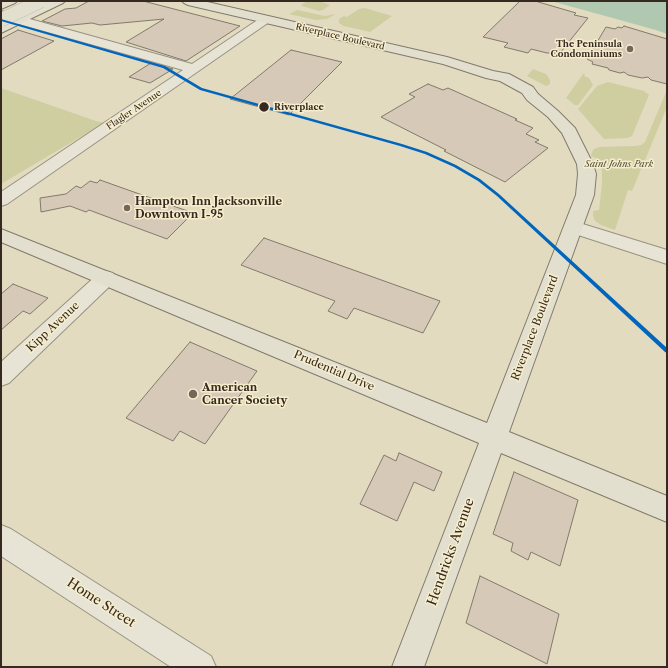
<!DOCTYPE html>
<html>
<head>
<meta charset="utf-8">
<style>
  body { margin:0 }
  #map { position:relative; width:668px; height:668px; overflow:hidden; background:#e2dbbf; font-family:"Libre Caslon Text",serif }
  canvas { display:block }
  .frame { position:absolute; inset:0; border:2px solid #352922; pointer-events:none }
</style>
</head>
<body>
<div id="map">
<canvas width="668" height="668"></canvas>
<div class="frame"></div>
</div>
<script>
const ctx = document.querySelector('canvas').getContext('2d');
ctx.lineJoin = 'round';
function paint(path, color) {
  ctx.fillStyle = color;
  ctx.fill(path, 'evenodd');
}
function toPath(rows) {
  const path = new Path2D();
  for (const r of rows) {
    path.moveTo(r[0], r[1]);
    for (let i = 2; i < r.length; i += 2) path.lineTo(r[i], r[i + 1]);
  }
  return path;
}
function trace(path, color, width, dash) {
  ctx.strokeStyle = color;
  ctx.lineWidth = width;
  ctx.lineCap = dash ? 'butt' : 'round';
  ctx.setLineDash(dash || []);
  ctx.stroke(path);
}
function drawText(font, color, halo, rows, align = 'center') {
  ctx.font = font + ' "Libre Caslon Text",serif';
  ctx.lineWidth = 3;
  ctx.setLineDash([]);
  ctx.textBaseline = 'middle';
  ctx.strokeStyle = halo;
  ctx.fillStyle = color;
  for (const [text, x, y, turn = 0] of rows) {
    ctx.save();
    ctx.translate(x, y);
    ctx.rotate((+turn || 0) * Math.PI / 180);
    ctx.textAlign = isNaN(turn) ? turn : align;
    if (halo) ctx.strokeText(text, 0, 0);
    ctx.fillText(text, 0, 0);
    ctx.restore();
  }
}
paint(toPath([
  [307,1,319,1,330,5,323,10,319,11,302,6,301,5],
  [365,8,392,16,370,32,344,26,339,23,339,19,344,16,347,17,359,9],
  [297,10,325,16,336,14,327,19,316,20,289,14],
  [533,69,546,74,550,80,550,84,546,86,527,76],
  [583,74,585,74,584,76,589,78,593,85,578,105,575,105,566,98],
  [608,82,644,91,649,95,632,136,628,138,604,139,578,109,597,86],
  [1,88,96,121,104,123,1,184],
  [667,90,667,107,632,191,628,190,615,230,601,225,595,221,593,216,593,211,599,210,602,184,602,171,598,159,591,156,592,152,594,149,600,147,635,146,641,145,645,142]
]), '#cecea1');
paint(toPath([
  [551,1,667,1,667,34,656,30]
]), '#b0c7b0');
const building = toPath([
  [89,1,143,1,240,26,186,61,126,42,164,19,100,25,92,23,62,26,42,21,65,9,76,8,89,1],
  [520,1,535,1,576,13,574,15,588,18,560,53,547,53,531,49,528,53,504,47,508,43,483,37,520,1],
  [624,26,667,39,667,84,651,80,648,77,642,78,628,75,624,72,620,73,609,70,608,68,592,64,593,62,587,59,606,27,615,29,618,27,622,28,624,26],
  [18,30,54,41,1,70,1,39,18,30],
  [291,50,342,62,289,115,230,99,291,50],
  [151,63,173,69,150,83,129,77,151,63],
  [428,84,443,90,448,88,517,119,515,120,533,128,526,134,539,140,535,142,548,148,505,182,444,151,446,150,381,117,415,97,409,94,428,84],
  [100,180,193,213,167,239,89,210,86,212,70,206,41,212,40,198,66,194,76,186,81,188,90,181,97,183,100,180],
  [264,238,440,301,423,333,354,308,347,319,328,311,335,301,241,265,264,238],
  [13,284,48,298,30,314,23,311,1,330,1,294,13,284],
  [190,342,257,371,205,444,180,431,173,441,126,418,190,342],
  [399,453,442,472,434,491,414,482,397,521,360,504,384,455,396,461,399,453],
  [514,472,578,500,560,566,531,552,528,560,511,551,513,543,493,534,514,472],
  [480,576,559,614,547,664,466,623,480,576]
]);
paint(building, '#d7c9b8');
trace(building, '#807a6c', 1);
const minor = toPath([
  [1,11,192,64,262,17,270,17,272,20,7,204,1,206,1,192,183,70,1,19,1,11],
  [573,221,667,250,667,264,566,231,564,227,566,223,573,221],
  [106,271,113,273,116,278,113,283,9,383,1,386,1,362,99,273,106,271],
  [1,525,11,529,211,656,216,667,171,667,1,556,1,525]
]);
const major = toPath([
  [1,1,17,1,15,3,1,9,1,1],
  [50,1,65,1,63,3,1,33,1,24,50,1],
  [182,1,203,1,447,57,493,71,509,74,533,87,538,94,558,111,575,128,593,164,596,174,594,195,509,432,667,496,667,522,501,453,424,667,392,667,479,443,1,242,1,229,487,423,576,195,578,174,577,164,562,133,548,117,527,100,522,93,500,81,486,78,443,64,188,5,184,3,182,1]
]);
trace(minor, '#979282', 2);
trace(major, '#807a6c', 2);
paint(minor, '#e7e4d6');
paint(major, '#e3dfcf');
const highwayBridge = toPath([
  [1,20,41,1]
]);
trace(highwayBridge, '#807a6c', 14, []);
trace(highwayBridge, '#e3dfcf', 14);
paint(toPath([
  [1,19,165,66,202,88,402,144,427,152,456,165,480,179,499,194,667,348,667,353,665,352,497,196,478,181,454,167,425,154,400,146,200,90,163,68,1,21,1,19]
]), '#0065bd');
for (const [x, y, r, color] of [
  [630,49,4,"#726759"],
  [264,107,5.5,"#352922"],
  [127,208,4,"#726759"],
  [193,394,5,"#726759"]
]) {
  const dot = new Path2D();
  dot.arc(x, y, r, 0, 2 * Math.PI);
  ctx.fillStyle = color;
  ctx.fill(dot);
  trace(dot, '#f6edcc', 1.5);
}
drawText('9px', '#352922', '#f6edcc', [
  ["Riverplace Boulevard",340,37,13],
  ["Flagler Avenue",134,110,-34]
]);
drawText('bold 9px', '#352922', '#f6edcc', [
  ["The Peninsula",622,44],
  ["Condominiums",622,54]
], 'right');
drawText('bold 9px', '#352922', '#f6edcc', [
  ["Riverplace",274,107]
], 'left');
drawText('italic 9px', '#57503c', '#f6edcc', [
  ["Saint Johns Park",619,164]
]);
drawText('bold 11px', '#352922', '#f6edcc', [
  ["Hampton Inn Jacksonville",135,202],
  ["Downtown I-95",135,215],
  ["American",202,388],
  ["Cancer Society",202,401]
], 'left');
drawText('11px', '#352922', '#f6edcc', [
  ["Kipp Avenue",53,327,-43],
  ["Riverplace Boulevard",535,328,-69],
  ["Prudential Drive",334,371,23]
]);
drawText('13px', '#352922', '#f6edcc', [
  ["Hendricks Avenue",451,552,-70],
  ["Home Street",101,603,33]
]);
</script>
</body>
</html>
